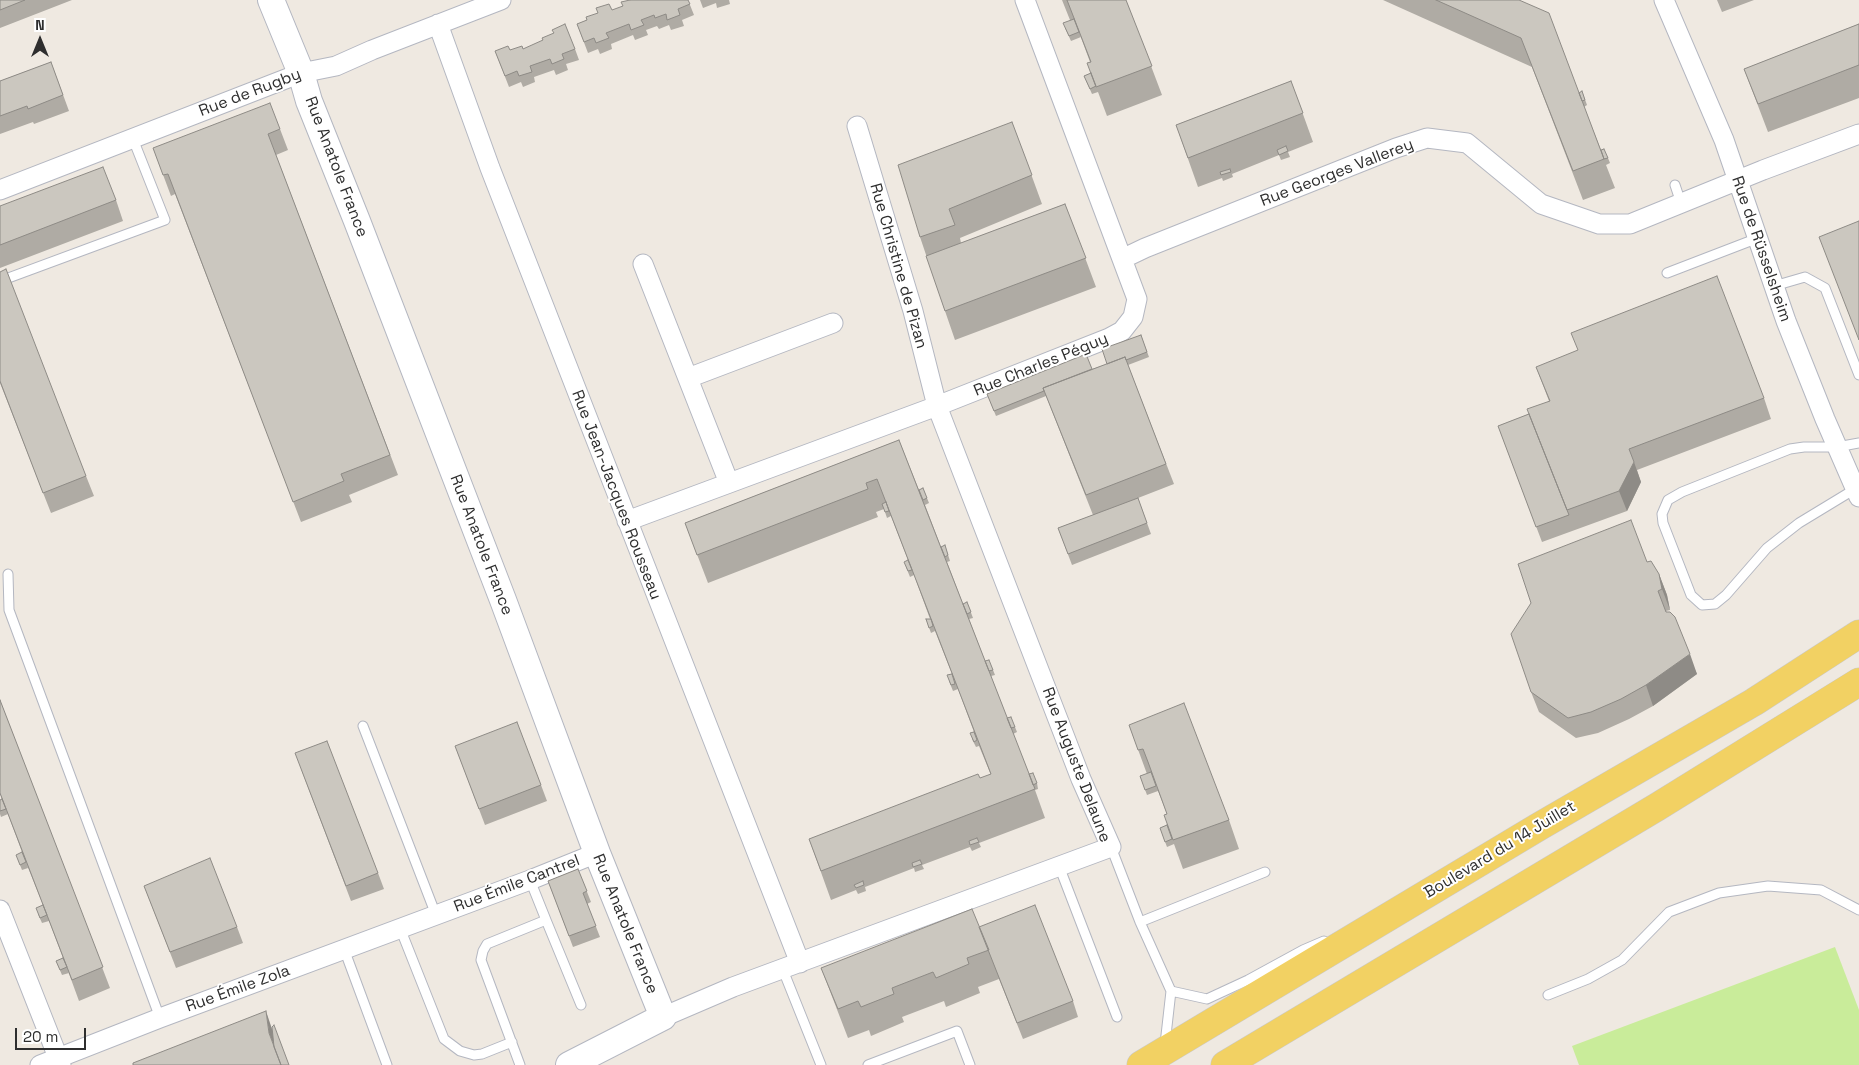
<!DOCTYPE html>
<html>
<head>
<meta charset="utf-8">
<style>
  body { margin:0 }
  #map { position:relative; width:1859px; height:1065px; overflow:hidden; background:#efe9e1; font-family:"Space Grotesk",sans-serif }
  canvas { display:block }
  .north { position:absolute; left:15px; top:15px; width:50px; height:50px; -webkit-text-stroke:4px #fff; paint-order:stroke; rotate:0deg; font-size:14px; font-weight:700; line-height:20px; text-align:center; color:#2e2e2e }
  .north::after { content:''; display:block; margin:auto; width:18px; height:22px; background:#2e2e2e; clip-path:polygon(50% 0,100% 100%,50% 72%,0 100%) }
  .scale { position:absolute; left:15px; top:1028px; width:71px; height:22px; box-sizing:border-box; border:2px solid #2e2e2e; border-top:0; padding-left:6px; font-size:15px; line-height:18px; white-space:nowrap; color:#2e2e2e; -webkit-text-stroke:4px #fff; paint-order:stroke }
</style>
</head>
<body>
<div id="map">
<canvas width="1859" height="1065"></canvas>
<div class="north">N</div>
<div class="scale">20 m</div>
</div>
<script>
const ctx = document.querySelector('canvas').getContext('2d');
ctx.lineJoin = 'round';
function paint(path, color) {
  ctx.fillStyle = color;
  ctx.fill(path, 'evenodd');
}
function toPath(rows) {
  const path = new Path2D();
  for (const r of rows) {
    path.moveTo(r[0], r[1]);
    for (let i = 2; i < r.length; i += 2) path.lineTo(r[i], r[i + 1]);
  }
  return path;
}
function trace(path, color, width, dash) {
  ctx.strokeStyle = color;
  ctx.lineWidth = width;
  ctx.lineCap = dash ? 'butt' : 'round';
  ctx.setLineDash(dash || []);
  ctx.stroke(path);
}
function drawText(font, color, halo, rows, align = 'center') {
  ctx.font = font + ' "Space Grotesk",sans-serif';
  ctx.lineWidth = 4;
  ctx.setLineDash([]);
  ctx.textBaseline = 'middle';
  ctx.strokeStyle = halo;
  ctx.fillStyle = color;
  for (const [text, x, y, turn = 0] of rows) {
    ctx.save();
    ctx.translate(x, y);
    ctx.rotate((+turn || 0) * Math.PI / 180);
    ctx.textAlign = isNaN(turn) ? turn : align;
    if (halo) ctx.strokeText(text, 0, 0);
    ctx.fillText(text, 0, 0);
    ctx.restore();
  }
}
paint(toPath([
  [1835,947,1859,1010,1859,1065,1579,1065,1572,1046]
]), '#c9ec9a');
const lane = toPath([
  [1675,185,1681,203],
  [1667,273,1758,238],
  [0,281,165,220,133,139],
  [1774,286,1805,277,1825,288,1859,375],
  [1855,489,1799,523,1767,548,1726,595,1715,604,1702,605,1691,595,1663,523,1662,514,1668,500,1682,492,1790,449,1804,447,1837,447,1859,443],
  [8,574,9,610,160,1018],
  [363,726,436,915],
  [1111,847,1140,922,1171,991,1165,1044],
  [1059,866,1117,1017],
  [546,920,581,1005],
  [1140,922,1265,872],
  [400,928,444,1039,460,1051,474,1055,482,1054,512,1042],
  [344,949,387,1065],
  [783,970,821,1065],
  [1171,991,1207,999,1248,980,1303,950,1324,941],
  [1548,995,1588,979,1622,960,1669,912,1719,893,1768,886,1821,890,1859,910],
  [520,1065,481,960,483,951,487,944,546,920,530,880],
  [868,1065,957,1031,970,1065]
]);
const street = toPath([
  [1664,0,1724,140,1786,321,1825,419,1859,497],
  [438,24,490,168,800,963],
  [0,190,301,73,336,66,372,50,501,0],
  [1122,259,1145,248,1396,148,1427,138,1467,143,1541,204,1599,224,1630,224,1763,170,1859,134],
  [643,264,729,483],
  [688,378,833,323],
  [627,521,937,406,1109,338,1122,331,1133,317,1137,299,1025,0],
  [0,910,61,1065],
  [663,1017,733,987,1111,847,1081,779,937,406,913,311,857,126],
  [40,1065,160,1018,530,880,597,853]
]);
const secondary = toPath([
  [271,0,301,73,309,101,357,221,503,600,597,853,663,1017,569,1065]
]);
const primary = toPath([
  [1141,1065,1540,826,1754,702,1859,634],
  [1225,1065,1657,807,1859,682]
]);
trace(lane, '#b4b7c1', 11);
trace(street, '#b4b7c1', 21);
trace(secondary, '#b4b7c1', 28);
trace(primary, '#c9c9c9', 29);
trace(lane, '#fff', 9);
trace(street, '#fff', 19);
trace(secondary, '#fff', 26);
trace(primary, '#f2d163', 28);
paint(toPath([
  [0,0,72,0,0,28],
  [688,0,694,15,682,20,684,26,671,30,669,25,659,29,657,26,646,30,648,35,635,40,633,35,611,44,612,49,600,54,598,49,588,53,577,24,612,10],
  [700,0,729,0,730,4,717,8,716,3,703,8],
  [1062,0,1126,0,1162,95,1107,116,1098,92,1092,94,1084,76,1091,73,1090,62,1080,35,1081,37,1071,41,1065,28,1070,20],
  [1383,0,1519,0,1579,93,1582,91,1587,105,1584,107,1601,150,1608,158,1610,163,1606,165,1615,188,1583,200,1532,67],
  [1717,0,1754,0,1722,12],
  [1859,24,1859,98,1768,132,1744,69],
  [523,49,575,49,579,60,566,64,568,70,556,75,554,70,534,77,535,82,523,87,521,82,509,87,495,51],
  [51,62,69,111,34,124,33,122,0,134,0,81],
  [1291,81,1313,142,1288,152,1290,157,1281,160,1279,155,1232,174,1233,177,1223,181,1222,178,1198,187,1176,125],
  [1012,122,1042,204,960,238,961,243,1065,204,1096,287,955,340,945,311,920,237],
  [280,129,288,150,276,155,398,475,349,495,352,502,301,522,175,194,171,196,153,148],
  [116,200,123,221,0,268,0,206],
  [0,272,86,476,94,496,51,513,0,383],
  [1141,335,1149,357,1128,365,1174,484,1138,498,1151,534,1072,565,1058,528,1093,515,1046,396,996,416,987,394,1092,369,1107,364],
  [1536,367,1764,398,1771,419,1637,470,1641,482,1627,511,1542,542,1498,426,1529,414,1549,401],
  [899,440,919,490,923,488,929,503,925,505,941,547,945,545,950,561,947,562,963,604,967,602,973,618,969,619,985,661,993,670,995,675,991,676,1007,718,1015,727,1017,732,1013,734,1029,774,1037,783,1038,789,1035,790,1045,818,979,843,981,847,972,851,970,847,922,865,924,869,915,872,914,868,865,887,866,891,858,894,856,890,831,900,809,839,991,775,979,746,976,747,972,739,974,732,958,689,953,691,949,681,952,674,935,631,931,633,926,619,930,619,914,575,910,577,906,567,908,560,891,516,887,518,884,509,876,512,878,517,708,583,685,523],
  [1647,562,1659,574,1667,595,1670,610,1666,611,1697,674,1653,706,1629,719,1598,733,1576,738,1539,712,1531,692],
  [0,700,110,988,79,1001,68,971,69,973,62,975,56,961,63,958,49,921,42,923,38,914,43,905,27,865,28,868,22,870,18,860,22,852,6,809,8,814,1,817,0,814,0,800,2,799,0,794],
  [1129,725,1229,820,1239,849,1183,869,1174,844,1167,847,1160,828,1167,825,1167,814,1158,791,1147,795,1140,776,1147,774],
  [455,746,541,785,547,801,485,825],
  [301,769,378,873,384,889,351,901],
  [578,869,591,902,587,904,600,937,573,947,548,881],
  [144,886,237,927,243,943,176,968],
  [979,927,1073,1001,1078,1017,1023,1039,999,979,978,987,980,993,946,1007,944,1001,902,1017,904,1022,871,1036,869,1030,848,1038,821,968]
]), '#afaba4');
paint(toPath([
  [1634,462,1641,482,1627,511,1619,491],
  [1659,574,1667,595,1670,610,1662,589],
  [1690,654,1697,674,1653,706,1646,685],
  [266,1011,273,1032,277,1054,269,1033]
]), '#8e8b86');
const building = toPath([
  [0,0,25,0,0,10,0,0],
  [630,0,688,0,690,4,678,9,680,15,667,20,666,14,655,18,654,15,641,20,644,25,631,30,629,24,606,33,609,38,596,43,594,38,584,42,577,24,587,20,586,17,598,13,596,8,609,4,612,10,623,6,621,2,630,0],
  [1067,0,1126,0,1152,66,1096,87,1087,63,1091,62,1067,0],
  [1436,0,1519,0,1549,13,1604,159,1573,171,1521,38,1436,0],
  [1074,19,1079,32,1069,36,1063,23,1074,19],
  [565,24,575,49,562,54,564,59,552,64,550,59,530,66,532,72,519,76,517,71,505,76,495,51,508,46,510,50,522,46,523,49,543,40,542,38,554,33,552,30,565,24],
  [1859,24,1859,65,1758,104,1744,69,1859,24],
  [51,62,63,95,28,109,27,106,0,116,0,81,51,62],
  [1091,73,1096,86,1090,89,1084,76,1091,73],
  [1291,81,1303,113,1188,158,1176,125,1291,81],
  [1582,91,1585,100,1582,101,1579,93,1582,91],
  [270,103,280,129,268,134,390,455,341,474,344,481,293,502,168,174,163,175,153,148,270,103],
  [1012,122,1032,175,949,209,955,225,920,237,898,165,1012,122],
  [1286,146,1288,151,1279,155,1277,150,1286,146],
  [1604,149,1608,158,1604,159,1601,150,1604,149],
  [103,167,116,200,0,245,0,206,103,167],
  [1230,169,1231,172,1221,175,1220,172,1230,169],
  [1065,204,1086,258,945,311,926,256,1065,204],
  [1859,221,1859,340,1819,237,1859,221],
  [6,269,86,476,43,493,0,381,0,272,6,269],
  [1717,276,1764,398,1629,449,1634,462,1619,491,1567,510,1527,409,1550,401,1536,367,1578,350,1571,333,1717,276],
  [1141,335,1147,352,1126,360,1125,357,1107,364,1102,349,1141,335],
  [1086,354,1092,369,1043,388,1044,391,994,411,987,394,1086,354],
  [1125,357,1166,464,1086,495,1043,388,1125,357],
  [1529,414,1569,515,1536,527,1498,426,1529,414],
  [899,440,1035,789,821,871,809,839,978,774,980,778,991,774,877,479,866,483,868,489,697,555,685,523,899,440],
  [923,488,927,498,923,500,919,490,923,488],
  [1138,498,1147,523,1068,554,1058,528,1138,498],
  [886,502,889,511,885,512,882,504,886,502],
  [1631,520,1647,562,1651,561,1659,574,1662,589,1658,591,1666,612,1670,612,1675,617,1690,654,1646,685,1621,699,1591,712,1568,718,1531,692,1511,634,1531,603,1518,564,1631,520],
  [945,545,948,555,945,557,941,547,945,545],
  [908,560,912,570,908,571,904,562,908,560],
  [967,602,971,612,967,614,963,604,967,602],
  [926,619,931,619,933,626,929,628,926,619],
  [989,660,993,670,989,671,985,661,989,660],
  [952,674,955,684,951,685,947,675,952,674],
  [0,700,103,967,72,980,0,793,0,700],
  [1184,703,1229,820,1173,840,1164,815,1167,814,1148,762,1143,749,1138,750,1129,725,1184,703],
  [1011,717,1015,727,1011,728,1007,718,1011,717],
  [517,722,541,785,479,809,455,746,517,722],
  [974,732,977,740,974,742,970,733,974,732],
  [327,741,378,873,346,886,295,753,327,741],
  [1151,772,1156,786,1145,790,1140,776,1151,772],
  [1033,773,1037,783,1033,785,1029,774,1033,773],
  [2,799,6,809,0,811,0,800,2,799],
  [1167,825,1172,839,1165,842,1160,828,1167,825],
  [977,838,979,842,970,845,969,841,977,838],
  [22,852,26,862,20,865,16,855,22,852],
  [210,858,237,927,170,952,144,886,210,858],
  [920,860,922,864,913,867,912,863,920,860],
  [578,869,587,891,583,893,596,926,569,936,548,881,578,869],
  [863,881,864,885,856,888,854,885,863,881],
  [43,905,47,915,40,918,36,908,43,905],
  [1035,905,1073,1001,1017,1023,979,927,1035,905],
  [972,909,989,950,967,958,969,964,936,978,933,972,892,988,894,994,861,1007,858,1001,838,1009,821,968,972,909],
  [63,958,67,967,60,970,56,961,63,958],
  [266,1011,269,1033,281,1065,133,1065,133,1063,266,1011],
  [274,1025,289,1065,281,1065,274,1047,272,1027,274,1025]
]);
paint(building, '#cbc7bf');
trace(building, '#8e8b86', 1);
drawText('16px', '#2e2e2e', '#fff', [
  ["Rue de Rugby",250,93,-21],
  ["Rue Anatole France",336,167,69],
  ["Rue Georges Vallerey",1337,173,-21],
  ["Rue de Rüsselsheim",1761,249,71],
  ["Rue Christine de Pizan",898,266,74],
  ["Rue Charles Péguy",1041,365,-22],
  ["Rue Jean-Jacques Rousseau",616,495,69],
  ["Rue Anatole France",481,545,69],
  ["Rue Auguste Delaune",1076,765,69],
  ["Boulevard du 14 Juillet",1500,850,-31],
  ["Rue Émile Cantrel",517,884,-21],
  ["Rue Anatole France",625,924,68],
  ["Rue Émile Zola",238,989,-20]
]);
</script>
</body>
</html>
